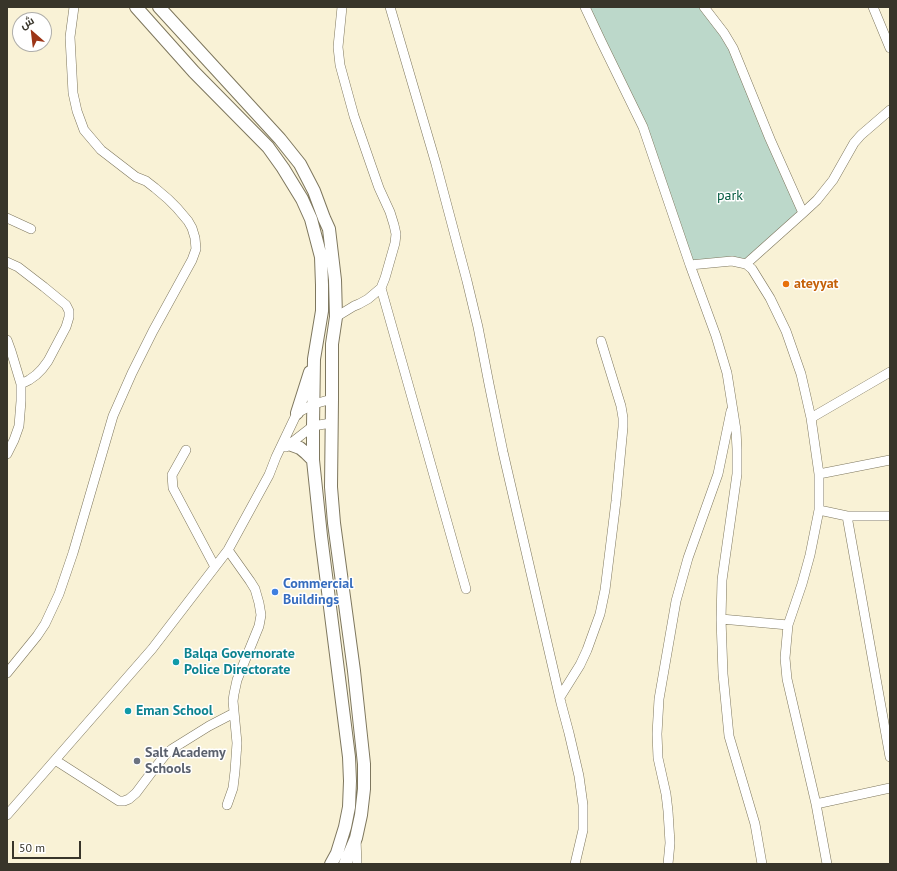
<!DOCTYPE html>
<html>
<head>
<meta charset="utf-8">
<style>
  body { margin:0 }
  #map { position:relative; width:897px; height:871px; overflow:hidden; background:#f9f2d6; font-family:"PT Sans",Cairo,sans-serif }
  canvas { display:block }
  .frame { position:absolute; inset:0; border:8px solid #38352a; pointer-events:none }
  .north { position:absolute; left:12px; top:12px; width:40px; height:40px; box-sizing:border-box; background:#fff; border:1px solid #afaeaa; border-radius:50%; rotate:332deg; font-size:11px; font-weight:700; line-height:16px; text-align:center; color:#38352a }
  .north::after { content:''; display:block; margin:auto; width:14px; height:18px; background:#9c3517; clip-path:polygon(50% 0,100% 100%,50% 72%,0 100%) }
  .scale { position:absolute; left:12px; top:841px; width:69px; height:18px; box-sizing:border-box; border:2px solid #38352a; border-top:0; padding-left:5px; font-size:12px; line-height:14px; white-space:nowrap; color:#38352a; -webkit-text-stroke:3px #fff; paint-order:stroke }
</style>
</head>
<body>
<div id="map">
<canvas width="897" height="871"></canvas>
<div class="frame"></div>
<div class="north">ش</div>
<div class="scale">50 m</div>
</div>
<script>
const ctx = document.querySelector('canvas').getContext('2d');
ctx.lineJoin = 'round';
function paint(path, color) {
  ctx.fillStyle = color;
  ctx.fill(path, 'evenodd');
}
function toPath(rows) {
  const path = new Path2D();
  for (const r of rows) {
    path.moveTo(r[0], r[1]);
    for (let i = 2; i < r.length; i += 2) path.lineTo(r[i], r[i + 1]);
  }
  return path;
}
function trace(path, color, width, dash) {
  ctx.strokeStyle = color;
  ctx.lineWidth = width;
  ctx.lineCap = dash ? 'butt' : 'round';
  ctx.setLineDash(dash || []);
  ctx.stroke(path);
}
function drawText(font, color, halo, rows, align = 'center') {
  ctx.font = font + ' "PT Sans",sans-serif';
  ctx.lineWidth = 3;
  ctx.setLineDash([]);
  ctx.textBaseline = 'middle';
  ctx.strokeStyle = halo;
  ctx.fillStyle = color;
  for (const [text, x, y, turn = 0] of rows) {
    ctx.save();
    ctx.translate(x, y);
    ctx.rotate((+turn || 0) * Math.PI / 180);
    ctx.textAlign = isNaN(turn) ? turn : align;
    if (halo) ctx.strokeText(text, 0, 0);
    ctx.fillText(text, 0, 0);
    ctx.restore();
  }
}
paint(toPath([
  [585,7,703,7,733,48,803,213,746,264,690,265,651,151]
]), '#bcd8ca');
const minor = toPath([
  [390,7,436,164,467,281,478,327,489,384,503,452,561,703,569,733,579,776,583,805,583,830,575,864],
  [585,7,601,41,643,127,690,265,716,336,727,373,736,430,737,449,737,474,722,580,721,619,723,674,729,736,755,824,762,864],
  [704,7,724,33,733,48,770,139,803,213],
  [873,7,890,48],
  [7,218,31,229],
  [7,262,18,267,44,287,66,305,69,311,69,317,66,327,48,361,42,369,36,375,29,380,21,384],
  [746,264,803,213,817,200,833,180,854,143,861,135,890,110],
  [690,265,732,261,746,264,752,269,770,298,786,331,801,374,811,418,819,474,819,510,810,555,802,584,788,625,785,658,787,679,816,804,827,864],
  [381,288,466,589],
  [336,317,354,306,359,304,368,299,381,288,385,278,395,243,396,234,394,225,390,212,379,188,372,168,354,116,340,65,338,47,342,7],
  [7,340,11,351,21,384,21,401,19,426,14,440,7,454],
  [811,418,890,372],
  [286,447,313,426,331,423],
  [186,450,172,475,173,488,215,567],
  [819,474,890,460],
  [819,510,847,516,890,516],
  [847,516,890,757],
  [721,619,788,625],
  [7,673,37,636,45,624,59,594,73,553,113,416,132,373,153,331,192,260,196,249,195,238,192,228,188,221,177,208,168,199,155,188,146,181,136,177,101,150,84,130,77,111,73,93,70,37,74,7],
  [560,697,580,665,587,650,600,614,605,590,616,501,623,427,623,418,621,406,601,341],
  [55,760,119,801,124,801,129,799,136,793,154,769,166,754,172,749,209,726,234,713],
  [816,804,890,788],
  [227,805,233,788,235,771,237,743,233,701,234,694,237,680,259,626,261,615,259,603,255,589,250,581,228,550],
  [7,815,152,649,228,550,269,475,276,457,297,413,314,404,332,399],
  [356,839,357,864],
  [668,864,670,843,668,811,666,794,658,758,657,734,659,699,676,601,688,558,718,474,731,411]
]);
const major = toPath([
  [136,7,194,72,268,147,283,168,302,199,311,219,321,257,322,285,322,311,314,359,313,426,313,460,321,536,349,757,350,781,349,807,345,827,337,853,331,864],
  [159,7,280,139,300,164,314,191,324,218,329,229,335,280,336,317,332,344,332,399,331,487,334,523,354,671,364,764,364,789,361,815,356,838,345,864],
  [297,413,310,372],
  [289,444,300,448,306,453,313,460]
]);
trace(minor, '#7e775e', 10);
trace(major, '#7e775e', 14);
trace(minor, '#fff', 9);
trace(major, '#fff', 12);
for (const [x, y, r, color] of [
  [786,284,4,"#e8710a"],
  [275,592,4,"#3f7fe0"],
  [176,662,4,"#0f9aa8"],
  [128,711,4,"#0f9aa8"],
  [137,761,4,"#6b7280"]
]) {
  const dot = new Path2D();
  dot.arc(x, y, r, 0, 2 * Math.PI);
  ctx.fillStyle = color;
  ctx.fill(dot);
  trace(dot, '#fff', 1.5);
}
drawText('14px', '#03593f', '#fff', [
  ["park",730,196]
]);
drawText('bold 14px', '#c56008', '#fff', [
  ["ateyyat",794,284]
], 'left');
drawText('bold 14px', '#366cbe', '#fff', [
  ["Commercial",283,584],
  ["Buildings",283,600]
], 'left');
drawText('bold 14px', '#0d838f', '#fff', [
  ["Balqa Governorate",184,654],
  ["Police Directorate",184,670],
  ["Eman School",136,711]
], 'left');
drawText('bold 14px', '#5b616d', '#fff', [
  ["Salt Academy",145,753],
  ["Schools",145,769]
], 'left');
</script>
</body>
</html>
